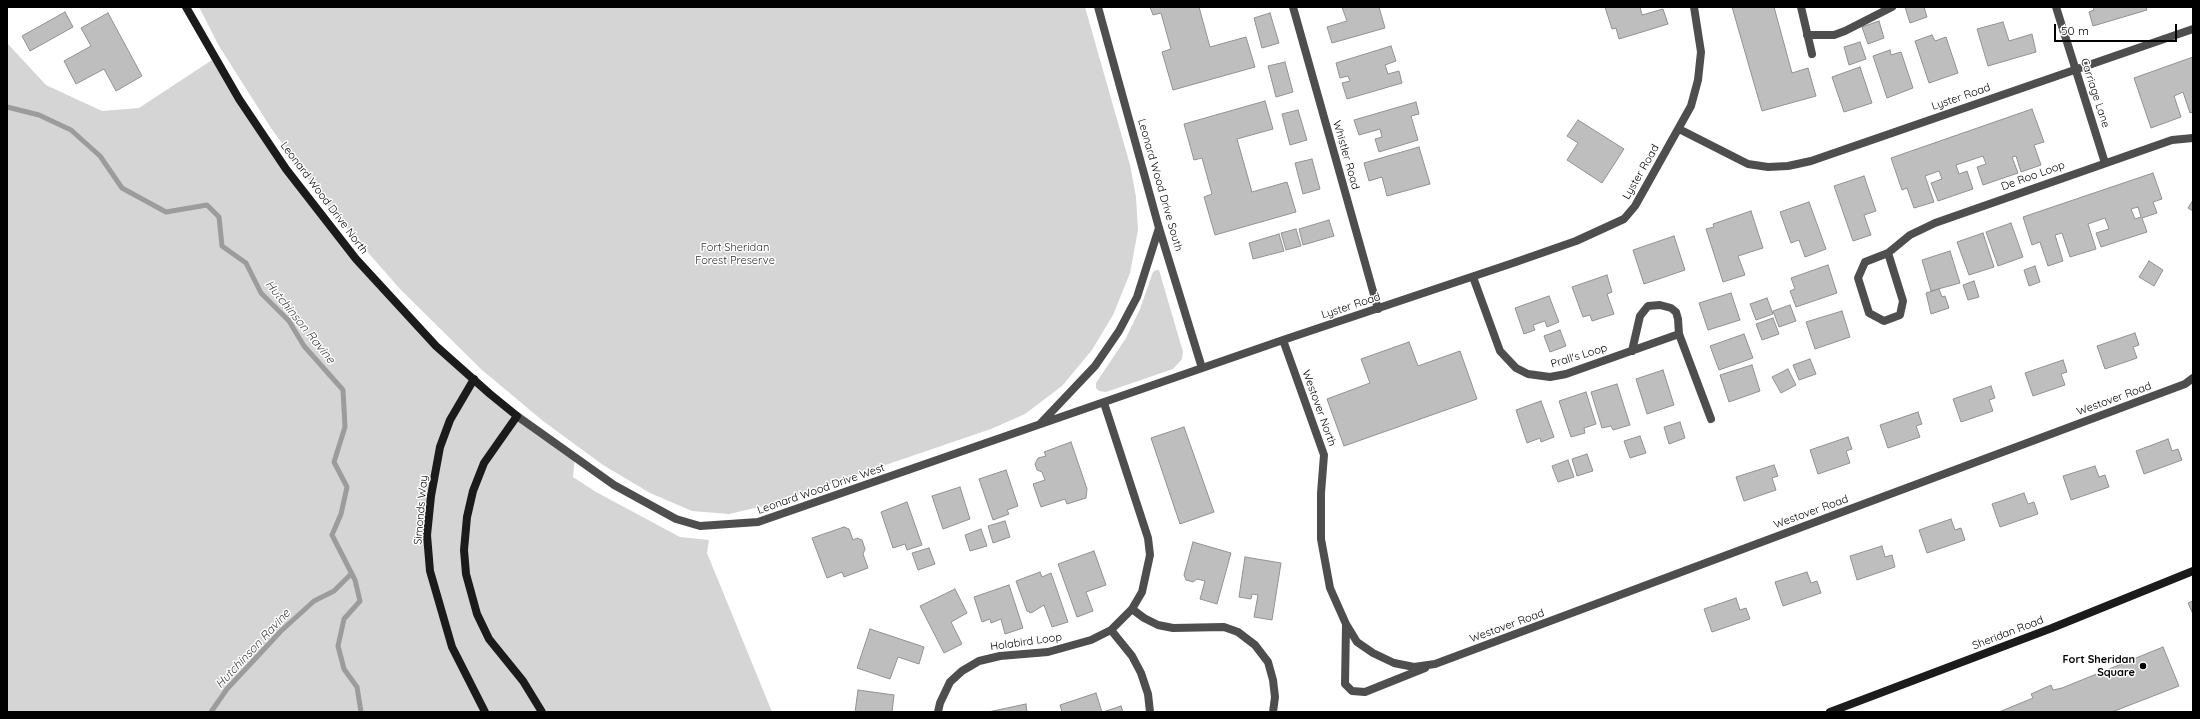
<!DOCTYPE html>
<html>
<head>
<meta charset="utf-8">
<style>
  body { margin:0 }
  #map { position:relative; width:2200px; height:719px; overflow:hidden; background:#fff; font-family:Quicksand,sans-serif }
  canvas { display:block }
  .frame { position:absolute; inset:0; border:8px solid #000; pointer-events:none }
  .scale { position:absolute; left:2054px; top:24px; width:123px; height:18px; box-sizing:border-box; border:2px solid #000; border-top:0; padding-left:5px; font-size:12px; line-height:14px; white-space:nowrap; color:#000; -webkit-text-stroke:3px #fff; paint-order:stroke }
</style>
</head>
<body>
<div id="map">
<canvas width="2200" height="719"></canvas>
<div class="frame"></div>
<div class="scale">50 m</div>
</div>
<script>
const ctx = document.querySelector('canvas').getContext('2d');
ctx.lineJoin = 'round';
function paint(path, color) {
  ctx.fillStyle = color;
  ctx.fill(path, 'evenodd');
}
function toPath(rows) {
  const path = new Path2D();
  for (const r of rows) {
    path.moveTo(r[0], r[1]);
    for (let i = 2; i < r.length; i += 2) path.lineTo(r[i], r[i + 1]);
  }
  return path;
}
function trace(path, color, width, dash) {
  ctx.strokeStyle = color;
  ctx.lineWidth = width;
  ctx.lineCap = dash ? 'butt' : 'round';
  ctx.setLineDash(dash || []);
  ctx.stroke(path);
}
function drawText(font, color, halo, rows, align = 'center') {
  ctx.font = font + ' Quicksand,sans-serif';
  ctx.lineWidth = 3;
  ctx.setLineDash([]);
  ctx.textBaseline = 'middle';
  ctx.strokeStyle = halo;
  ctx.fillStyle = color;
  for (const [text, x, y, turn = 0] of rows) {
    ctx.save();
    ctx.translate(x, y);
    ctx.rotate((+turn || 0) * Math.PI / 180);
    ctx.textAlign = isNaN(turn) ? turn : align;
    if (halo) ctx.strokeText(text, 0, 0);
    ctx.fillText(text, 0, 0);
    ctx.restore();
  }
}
paint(toPath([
  [199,7,1085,7,1130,165,1136,197,1138,230,1130,273,1113,315,1092,350,1062,386,1025,414,991,429,768,505,729,514,692,511,650,493,603,465,543,421,482,370,400,289,328,207,271,128,219,46],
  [7,43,46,85,102,111,139,108,215,58,255,123,356,259,436,346,474,379,575,457,573,477,596,492,680,537,709,540,707,553,772,712,7,712],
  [1156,270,1159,270,1183,352,1182,359,1173,369,1106,392,1099,391,1096,388,1096,383,1126,338,1140,309,1153,272]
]), '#d5d5d5');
trace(toPath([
  [7,107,39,115,71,130,100,156,122,188,166,212,207,205,219,217,222,246,246,263,261,293,289,321,304,346,343,390,345,427,334,462,347,487,341,514,332,535,355,580,360,601,344,619,338,646,344,669,357,687,361,712],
  [211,712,227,689,281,631,314,601,334,591,351,574]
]), '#9c9c9c', 5);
const building = toPath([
  [1150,7,1199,7,1210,47,1246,37,1255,67,1173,90,1162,52,1171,49,1161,13,1153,15,1150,7],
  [1342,7,1379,7,1385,28,1332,43,1327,27,1347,21,1342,7],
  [1605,7,1640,7,1642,15,1663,9,1668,24,1619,39,1616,28,1612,29,1605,7],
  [1732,7,1774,7,1792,73,1808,68,1816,96,1762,111,1732,7],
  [1905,7,1924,7,1927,17,1910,23,1905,7],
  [2093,7,2146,7,2147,10,2093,26,2089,12,2094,10,2093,7],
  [65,12,73,27,30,51,22,36,65,12],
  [108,13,142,76,116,91,104,69,76,84,64,61,91,46,81,28,108,13],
  [1270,13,1279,43,1262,48,1254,18,1270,13],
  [1879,21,1884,38,1868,44,1862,27,1879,21],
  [2003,22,2009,41,2032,34,2036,52,1988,66,1977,29,2003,22],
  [1932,35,1935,41,1946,37,1958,73,1929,83,1915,41,1932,35],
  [1860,42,1866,59,1849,65,1844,47,1860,42],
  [1391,46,1396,61,1385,65,1388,74,1399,71,1402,83,1347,99,1342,83,1350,81,1348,76,1340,78,1336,63,1391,46],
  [1890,50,1891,55,1901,52,1913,88,1887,98,1873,56,1890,50],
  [2193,57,2193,112,2190,113,2183,92,2174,96,2181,117,2151,128,2134,78,2193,57],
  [1285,62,1293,92,1276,97,1268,66,1285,62],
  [1860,67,1872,103,1844,112,1832,77,1860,67],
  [1265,101,1273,129,1237,139,1252,192,1287,182,1296,212,1215,235,1204,197,1212,194,1202,158,1194,160,1184,124,1265,101],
  [1416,102,1419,114,1411,116,1418,140,1379,152,1375,139,1382,137,1380,129,1359,135,1354,120,1416,102],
  [2032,109,2044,142,2034,145,2041,165,2021,172,2016,156,2012,157,2018,173,1983,185,1977,167,1986,164,1983,156,1956,165,1959,174,1967,171,1973,189,1938,201,1931,183,1942,179,1939,171,1925,176,1934,202,1914,208,1907,188,1902,190,1891,158,2032,109],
  [1298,110,1307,140,1290,145,1282,114,1298,110],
  [1578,120,1624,149,1602,183,1567,160,1578,143,1567,136,1578,120],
  [1419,147,1430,184,1387,196,1382,177,1369,181,1364,163,1419,147],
  [1312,159,1320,189,1303,194,1295,163,1312,159],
  [2153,173,2162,199,2153,202,2157,213,2142,218,2147,232,2101,247,2096,233,2109,229,2105,218,2088,224,2096,249,2070,257,2062,233,2055,235,2063,261,2048,266,2040,242,2032,245,2023,217,2153,173],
  [2138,207,2141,217,2135,219,2131,209,2138,207],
  [1864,176,1876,211,1864,215,1871,235,1853,241,1834,186,1864,176],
  [2193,200,2193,211,2188,208,2193,200],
  [1809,202,1826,249,1805,257,1799,240,1791,243,1780,212,1809,202],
  [1751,211,1763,248,1738,256,1745,275,1723,282,1706,229,1714,227,1713,224,1751,211],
  [1329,220,1334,236,1303,245,1299,229,1329,220],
  [2011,223,2023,257,1998,266,1986,232,2011,223],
  [1296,229,1301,246,1286,250,1281,233,1296,229],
  [1983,233,1994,267,1969,275,1957,242,1983,233],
  [1279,234,1284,251,1253,259,1249,243,1279,234],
  [1674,236,1685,270,1644,284,1633,250,1674,236],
  [1950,251,1960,283,1931,291,1922,260,1950,251],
  [2149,261,2163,270,2154,286,2139,277,2149,261],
  [1828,265,1837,293,1796,307,1790,291,1795,289,1791,278,1828,265],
  [2035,266,2040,282,2029,286,2024,270,2035,266],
  [1607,275,1612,292,1607,294,1614,314,1592,321,1590,315,1583,317,1572,287,1607,275],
  [1974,281,1979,297,1968,300,1963,285,1974,281],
  [1939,289,1942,297,1945,296,1949,308,1931,314,1926,293,1939,289],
  [1731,293,1740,320,1708,330,1699,303,1731,293],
  [1549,296,1559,322,1547,327,1545,321,1533,325,1535,330,1524,334,1515,308,1549,296],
  [1767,298,1773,314,1756,320,1750,304,1767,298],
  [1790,305,1796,321,1779,327,1773,311,1790,305],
  [1842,311,1850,337,1815,349,1806,322,1842,311],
  [1773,318,1779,334,1762,340,1756,324,1773,318],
  [1560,330,1566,346,1550,352,1544,336,1560,330],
  [2135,333,2139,345,2133,347,2137,358,2105,369,2097,346,2135,333],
  [1744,334,1753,358,1719,370,1710,346,1744,334],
  [1409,342,1418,366,1460,351,1477,399,1344,446,1327,399,1370,383,1361,359,1409,342],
  [1810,359,1816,374,1799,380,1793,365,1810,359],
  [2063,360,2067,372,2061,374,2065,385,2033,396,2025,373,2063,360],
  [1752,365,1760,391,1729,402,1720,375,1752,365],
  [1788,369,1796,385,1781,393,1772,377,1788,369],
  [1663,370,1674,405,1647,414,1636,379,1663,370],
  [1617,384,1630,425,1613,430,1611,426,1602,428,1591,392,1617,384],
  [1991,386,1995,398,1989,400,1993,411,1961,422,1953,399,1991,386],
  [1586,392,1596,424,1584,428,1585,433,1571,437,1559,401,1586,392],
  [1541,401,1554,437,1541,442,1540,438,1527,443,1516,410,1541,401],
  [1918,412,1922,424,1916,426,1920,437,1888,448,1880,425,1918,412],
  [1680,422,1685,438,1669,444,1664,427,1680,422],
  [1184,427,1214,512,1180,524,1151,438,1184,427],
  [1640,436,1646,453,1630,458,1624,441,1640,436],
  [1848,437,1852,449,1846,451,1850,463,1818,474,1810,450,1848,437],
  [2168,439,2172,451,2178,449,2182,460,2144,474,2136,451,2168,439],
  [1071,442,1087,489,1086,498,1067,504,1065,499,1041,507,1033,484,1045,480,1042,472,1037,470,1035,464,1038,458,1046,456,1044,452,1071,442],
  [1587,454,1593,471,1577,476,1572,459,1587,454],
  [1568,460,1574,477,1558,482,1552,466,1568,460],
  [1774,465,1778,476,1772,478,1776,490,1744,501,1736,477,1774,465],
  [2095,466,2099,477,2105,475,2109,487,2071,500,2063,476,2095,466],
  [1006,470,1018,506,1007,510,1009,514,993,520,979,479,1006,470],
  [960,487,970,519,943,529,932,496,960,487],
  [2024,493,2028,504,2034,502,2038,514,2000,527,1992,504,2024,493],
  [907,502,922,545,907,550,905,544,893,548,881,512,907,502],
  [1951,519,1955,530,1961,528,1965,540,1927,553,1919,530,1951,519],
  [1005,521,1010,537,993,543,988,526,1005,521],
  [844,527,849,529,853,540,857,538,862,540,865,549,863,554,868,568,844,577,842,572,827,578,812,538,844,527],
  [981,529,987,546,970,551,965,535,981,529],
  [1193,542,1231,553,1217,604,1200,599,1205,581,1197,579,1193,582,1186,580,1184,575,1193,542],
  [1882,546,1885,557,1892,555,1895,567,1857,580,1850,556,1882,546],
  [929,548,935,564,918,570,912,553,929,548],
  [1094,551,1106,585,1086,592,1093,611,1077,617,1058,564,1094,551],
  [1245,557,1281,563,1272,620,1254,617,1258,595,1252,594,1251,599,1239,597,1245,557],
  [1040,572,1042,577,1051,573,1068,622,1052,627,1044,605,1031,613,1027,611,1016,581,1040,572],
  [1807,572,1811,583,1817,581,1821,593,1783,606,1775,582,1807,572],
  [1009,585,1023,628,1005,634,1001,619,991,623,990,619,982,622,974,597,1009,585],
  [955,589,967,613,951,622,962,644,944,653,920,606,955,589],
  [1736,598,1740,610,1746,608,1750,619,1712,632,1704,609,1736,598],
  [2193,601,2193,614,2188,603,2193,601],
  [870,629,924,647,919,664,898,657,890,679,857,668,870,629],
  [2163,647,2179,686,2112,712,1999,712,2033,698,2031,694,2051,685,2053,690,2062,688,2163,647],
  [858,690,894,695,892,712,855,712,858,690],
  [1096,693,1102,712,1062,712,1060,705,1096,693],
  [1026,704,1027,712,988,712,1026,704],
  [1121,706,1123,712,1103,712,1121,706]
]);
paint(building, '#bebebe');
trace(building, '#929292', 1);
trace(toPath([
  [1098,7,1159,228,1202,368],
  [1293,7,1378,309],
  [1801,7,1812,54],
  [2056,7,2105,163],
  [1807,35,1834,35,1845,31,1892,7],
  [1679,129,1748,164,1768,167,1788,166,1811,161,2193,29],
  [1888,253,1903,301,1900,315,1884,321,1869,313,1858,278,1865,262,1888,253,1910,235,1935,223,2172,140,2193,138],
  [1473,277,1500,351,1516,368,1528,374,1550,377,1566,374,1679,334,1711,419],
  [1283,340,1324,455,1321,493,1321,539,1330,588,1346,624,1357,642,1373,653,1394,663,1414,667,1435,664,2185,384,2193,378],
  [1632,351,1640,316,1648,306,1660,305,1671,308,1676,312,1678,319,1679,334],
  [517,416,614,485,676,519,700,526,758,522,1283,340,1513,263,1576,241,1624,219,1635,206,1691,106,1698,80,1701,52,1694,7],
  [1040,424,1095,366,1119,331,1137,297,1159,228],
  [1132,609,1144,618,1158,625,1173,628,1224,627,1238,632,1255,645,1268,662,1273,680,1275,697,1273,712],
  [1346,625,1345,684,1352,691,1365,692,1425,668],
  [1111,630,1132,656,1141,673,1148,694,1150,712],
  [938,712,940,703,950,682,962,671,979,661,1000,656,1048,652,1091,640,1111,630,1132,609,1142,592,1150,555,1148,538,1104,403]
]), '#4e4e4e', 8);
trace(toPath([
  [186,7,239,99,286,169,356,259,436,346,490,394,517,416,484,463,473,491,467,517,464,550,466,574,477,614,489,639,523,681,542,712],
  [474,379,450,420,440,447,431,496,427,535,430,571,452,647,485,712],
  [1830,712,2052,628,2193,571]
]), '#1b1b1b', 8);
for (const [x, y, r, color] of [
  [2143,666,4,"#000"]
]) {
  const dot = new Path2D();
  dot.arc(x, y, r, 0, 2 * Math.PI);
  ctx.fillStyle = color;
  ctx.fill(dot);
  trace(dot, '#fff', 1.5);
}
drawText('11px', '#000', '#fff', [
  ["Carriage Lane",2095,93,72],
  ["Lyster Road",1961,97,-19],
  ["Whistler Road",1346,155,74],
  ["Lyster Road",1641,172,-60],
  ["De Roo Loop",2033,176,-20],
  ["Leonard Wood Drive South",1160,185,74],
  ["Leonard Wood Drive North",324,198,53],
  ["Lyster Road",1351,306,-18],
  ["Prall's Loop",1579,356,-17],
  ["Westover Road",2114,399,-20],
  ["Westover North",1319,408,70],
  ["Leonard Wood Drive West",821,489,-19],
  ["Simonds Way",421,510,-85],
  ["Westover Road",1811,512,-20],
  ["Westover Road",1507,626,-20],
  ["Sheridan Road",2008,633,-21],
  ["Holabird Loop",1026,642,-8]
]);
drawText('11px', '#2c2c2c', '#fff', [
  ["Fort Sheridan",735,248],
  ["Forest Preserve",735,261]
]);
drawText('bold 11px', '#000', '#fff', [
  ["Fort Sheridan",2135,660],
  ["Square",2135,673]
], 'right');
drawText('italic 12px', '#3d3d3d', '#fff', [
  ["Hutchinson Ravine",300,322,51],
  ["Hutchinson Ravine",253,649,-47]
]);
</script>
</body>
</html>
